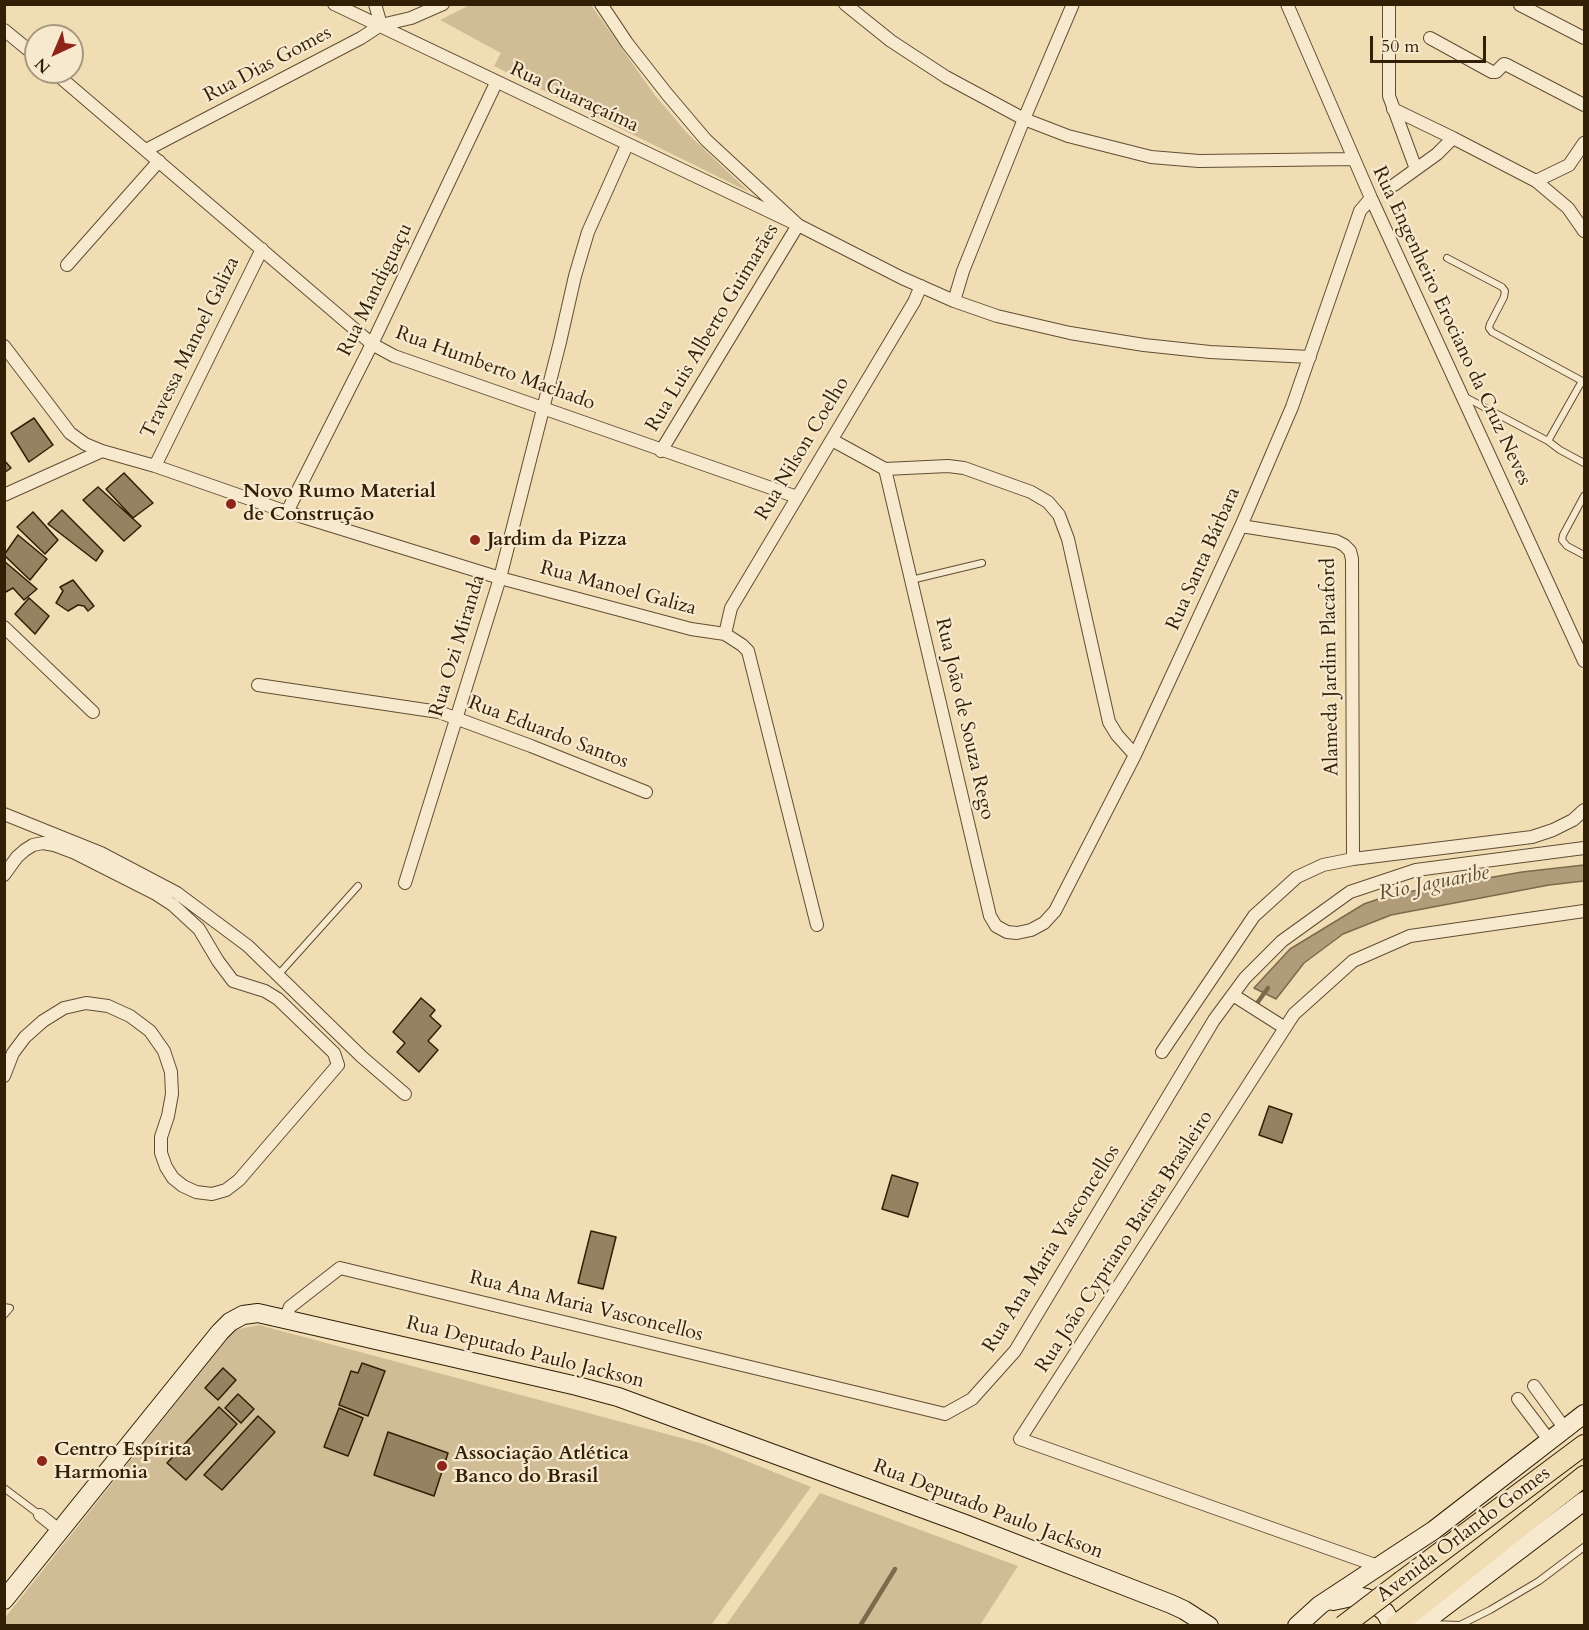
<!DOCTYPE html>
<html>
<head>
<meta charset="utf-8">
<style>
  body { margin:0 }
  #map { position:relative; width:1589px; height:1630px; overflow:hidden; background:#f1ddb4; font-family:Cardo,serif }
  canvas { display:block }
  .frame { position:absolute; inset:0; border:6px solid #311f06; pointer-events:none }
  .north { position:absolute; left:24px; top:24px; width:60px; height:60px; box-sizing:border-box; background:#f6e9ce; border:2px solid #a7987e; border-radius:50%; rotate:224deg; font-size:16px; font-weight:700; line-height:24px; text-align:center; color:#311f06 }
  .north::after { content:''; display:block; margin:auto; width:21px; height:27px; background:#8f2418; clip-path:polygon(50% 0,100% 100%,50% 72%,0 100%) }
  .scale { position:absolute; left:1370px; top:36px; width:116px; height:27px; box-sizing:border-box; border:3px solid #311f06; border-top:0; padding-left:8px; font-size:18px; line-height:21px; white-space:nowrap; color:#311f06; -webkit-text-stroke:4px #f6e9ce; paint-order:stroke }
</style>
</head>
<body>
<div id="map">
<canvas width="1589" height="1630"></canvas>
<div class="frame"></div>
<div class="north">N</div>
<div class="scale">50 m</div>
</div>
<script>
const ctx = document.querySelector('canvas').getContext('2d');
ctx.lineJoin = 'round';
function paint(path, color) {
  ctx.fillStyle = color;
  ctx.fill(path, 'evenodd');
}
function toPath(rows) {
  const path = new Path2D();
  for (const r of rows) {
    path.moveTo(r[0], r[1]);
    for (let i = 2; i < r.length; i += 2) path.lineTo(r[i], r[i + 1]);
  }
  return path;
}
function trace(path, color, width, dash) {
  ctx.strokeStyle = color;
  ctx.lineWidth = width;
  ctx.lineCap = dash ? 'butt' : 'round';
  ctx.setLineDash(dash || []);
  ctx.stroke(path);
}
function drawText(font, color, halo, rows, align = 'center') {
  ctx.font = font + ' Cardo,serif';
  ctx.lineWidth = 4.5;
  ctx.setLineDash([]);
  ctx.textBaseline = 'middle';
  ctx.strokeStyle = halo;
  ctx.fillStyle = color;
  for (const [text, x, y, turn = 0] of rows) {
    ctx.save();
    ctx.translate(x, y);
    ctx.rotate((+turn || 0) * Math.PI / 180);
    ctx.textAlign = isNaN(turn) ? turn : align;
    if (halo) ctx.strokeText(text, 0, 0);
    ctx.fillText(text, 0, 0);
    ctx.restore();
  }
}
paint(toPath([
  [470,5,591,5,654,94,687,133,749,192,494,66,501,53,440,20],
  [259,1325,704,1444,811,1487,711,1625,5,1626,4,1619,234,1330],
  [820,1493,1018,1566,980,1625,726,1625]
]), '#d0bd96');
const water = toPath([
  [1584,865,1584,881,1549,885,1391,915,1343,934,1304,963,1276,999,1254,988,1290,949,1364,904,1390,895,1522,872,1584,865]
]);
paint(water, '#b09c79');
trace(water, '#7d6a4b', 1.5);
trace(toPath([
  [1255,1006,1268,988],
  [860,1626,895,1569]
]), '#7d6a4b', 4.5);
const building = toPath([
  [34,418,53,445,29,462,11,433,34,418],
  [4,460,11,468,4,473,4,460],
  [124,473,153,503,133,518,106,489,124,473],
  [98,487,141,526,124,541,83,500,98,487],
  [62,510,103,551,96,561,48,524,62,510],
  [33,512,58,540,45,554,17,527,33,512],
  [18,535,47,559,30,580,4,555,18,535],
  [4,561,37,589,24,600,13,588,4,593,4,561],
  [73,580,94,606,88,611,84,606,78,605,68,611,56,603,63,591,60,587,73,580],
  [29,598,49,616,35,634,15,614,29,598],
  [421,998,435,1010,430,1016,441,1026,428,1041,438,1050,419,1072,397,1052,405,1043,393,1032,421,998],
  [1269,1106,1292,1114,1282,1143,1259,1135,1269,1106],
  [892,1175,918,1183,908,1217,882,1209,892,1175],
  [591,1231,616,1237,603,1289,578,1283,591,1231],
  [362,1363,385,1371,368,1416,339,1405,351,1371,358,1373,362,1363],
  [223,1368,236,1380,218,1400,205,1388,223,1368],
  [238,1394,254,1409,241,1423,225,1408,238,1394],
  [219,1407,237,1424,186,1480,167,1463,219,1407],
  [339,1408,363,1418,348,1456,324,1447,339,1408],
  [258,1416,275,1432,222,1490,204,1475,258,1416],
  [388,1432,448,1453,434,1496,374,1475,388,1432]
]);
paint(building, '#958260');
trace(building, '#311f06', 1.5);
const service = toPath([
  [1447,258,1502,287,1505,291,1504,297,1490,324,1489,328,1492,332,1584,382],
  [1465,397,1548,441,1560,450,1584,463],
  [1548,441,1582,381],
  [1584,496,1563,535,1562,540,1567,546,1584,555],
  [911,580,982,563],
  [278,975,358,886],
  [4,1307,10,1308,4,1315],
  [4,1488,40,1515],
  [1431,1624,1460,1625,1490,1610,1539,1581,1584,1547]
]);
const minor = toPath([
  [334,4,798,225,661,451],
  [375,4,381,25],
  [601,4,627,43,667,94,706,140,798,225,902,278,954,301,997,316,1070,333,1144,345,1210,352,1310,357],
  [845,4,891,41,946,77,1024,119,1068,136,1151,157,1199,161,1353,159],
  [1287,4,1371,198,1584,661],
  [1389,4,1389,96,1416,169],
  [1520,5,1584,38],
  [4,30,36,56],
  [1430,38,1492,72,1496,72,1504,64,1507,65,1584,105],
  [54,72,372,344,394,356,797,497],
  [1393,109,1453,138,1536,181,1568,208,1584,231],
  [146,150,361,38,381,25,411,18,443,4],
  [1536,181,1569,165,1584,143],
  [1394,185,1437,154,1453,138],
  [67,265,159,161],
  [954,301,963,271,1024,119,1073,4],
  [4,346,70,433,85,444,102,451,155,466,287,512,500,578,691,629,725,634,742,645,748,651,817,925],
  [832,440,885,469,990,916,996,926,1007,932,1017,933,1031,930,1044,923,1055,911,1135,755,1241,526,1292,407,1360,211,1371,198],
  [155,466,262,249],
  [885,469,948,466,964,468,1031,492,1048,502,1059,515,1068,539,1109,722,1117,735,1135,755],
  [4,495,102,451],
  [287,512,372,344,496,83],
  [1241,526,1336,541,1344,545,1350,551,1352,559,1353,859],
  [4,627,93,712],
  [725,634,731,608,914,302,921,286],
  [258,685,439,712,531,746,646,792],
  [4,814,101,853,177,893,248,946,362,1057,405,1094],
  [4,875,17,857,25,850,33,845,43,843,54,845,75,853,156,894,173,905,199,929,218,961,233,981,265,991,278,999,334,1053,338,1065,239,1180,226,1190,212,1194,196,1192,183,1186,173,1178,166,1167,161,1153,161,1137,168,1116,172,1094,171,1072,164,1051,150,1031,130,1016,108,1006,86,1003,64,1008,43,1021,25,1037,13,1053,4,1076],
  [405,883,500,578,560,342,575,276,588,232,627,145],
  [1233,995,1285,1028],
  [1162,1052,1254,916,1297,877,1323,865,1353,859,1532,837,1553,830,1573,820,1584,810],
  [285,1319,290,1307,340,1268,945,1414,972,1399,1015,1351,1214,1020,1245,978,1282,941,1350,892,1416,870,1584,848],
  [1534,1386,1565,1429],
  [1518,1399,1549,1440],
  [40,1515,60,1531],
  [1378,1566,1020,1439,1294,1014,1353,961,1410,936,1584,911]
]);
const secondary = toPath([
  [4,1600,220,1332,230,1322,243,1315,258,1313,577,1386,618,1397,965,1524,1171,1604,1184,1610,1209,1626],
  [1333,1601,1357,1596,1367,1598,1385,1612,1393,1626],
  [1297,1626,1320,1605,1434,1530,1584,1414],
  [1419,1626,1584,1501]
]);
const primary = toPath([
  [1402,1581,1584,1445],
  [1395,1626,1584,1476]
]);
trace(service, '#614e32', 8);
trace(minor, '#614e32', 14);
trace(secondary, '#311f06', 20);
trace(primary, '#311f06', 22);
trace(service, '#f6e9ce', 6);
trace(minor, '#f6e9ce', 12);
trace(secondary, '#f6e9ce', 18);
trace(primary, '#f1ddb4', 20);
const primaryBridge = toPath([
  [1343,1626,1402,1581]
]);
trace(primaryBridge, '#311f06', 22, []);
trace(primaryBridge, '#f1ddb4', 20);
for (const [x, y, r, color] of [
  [231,504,6,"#8f2418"],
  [475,540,6,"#8f2418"],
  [42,1461,6,"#8f2418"],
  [442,1466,6,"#8f2418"]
]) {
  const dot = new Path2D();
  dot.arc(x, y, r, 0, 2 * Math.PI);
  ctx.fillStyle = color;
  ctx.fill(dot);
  trace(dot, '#f6e9ce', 2);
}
drawText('20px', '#311f06', '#f6e9ce', [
  ["Rua Dias Gomes",268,65,-28],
  ["Rua Guaraçaíma",574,98,25],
  ["Rua Mandiguaçu",376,290,-64],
  ["Rua Engenheiro Erociano da Cruz Neves",1451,326,65],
  ["Rua Luis Alberto Guimarães",713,328,-59],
  ["Travessa Manoel Galiza",191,348,-64],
  ["Rua Humberto Machado",495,369,20],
  ["Rua Nilson Coelho",803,449,-59],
  ["Rua Santa Bárbara",1204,559,-66],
  ["Rua Manoel Galiza",618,589,15],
  ["Rua Ozi Miranda",458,646,-73],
  ["Alameda Jardim Placaford",1331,667,-91],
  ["Rua João de Souza Rego",964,719,77],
  ["Rua Eduardo Santos",548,733,21],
  ["Rua João Cypriano Batista Brasileiro",1125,1242,-57],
  ["Rua Ana Maria Vasconcellos",1052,1249,-58],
  ["Rua Ana Maria Vasconcellos",586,1307,14],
  ["Rua Deputado Paulo Jackson",525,1353,14],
  ["Rua Deputado Paulo Jackson",988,1510,21],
  ["Avenida Orlando Gomes",1464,1535,-37]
]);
drawText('bold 20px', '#311f06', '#f6e9ce', [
  ["Novo Rumo Material",243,492],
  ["de Construção",243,515],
  ["Jardim da Pizza",487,540],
  ["Centro Espírita",54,1450],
  ["Harmonia",54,1473],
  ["Associação Atlética",454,1454],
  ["Banco do Brasil",454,1477]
], 'left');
drawText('italic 21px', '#5d4b2e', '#f6e9ce', [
  ["Rio Jaguaribe",1434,884,-11]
]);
</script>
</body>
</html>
